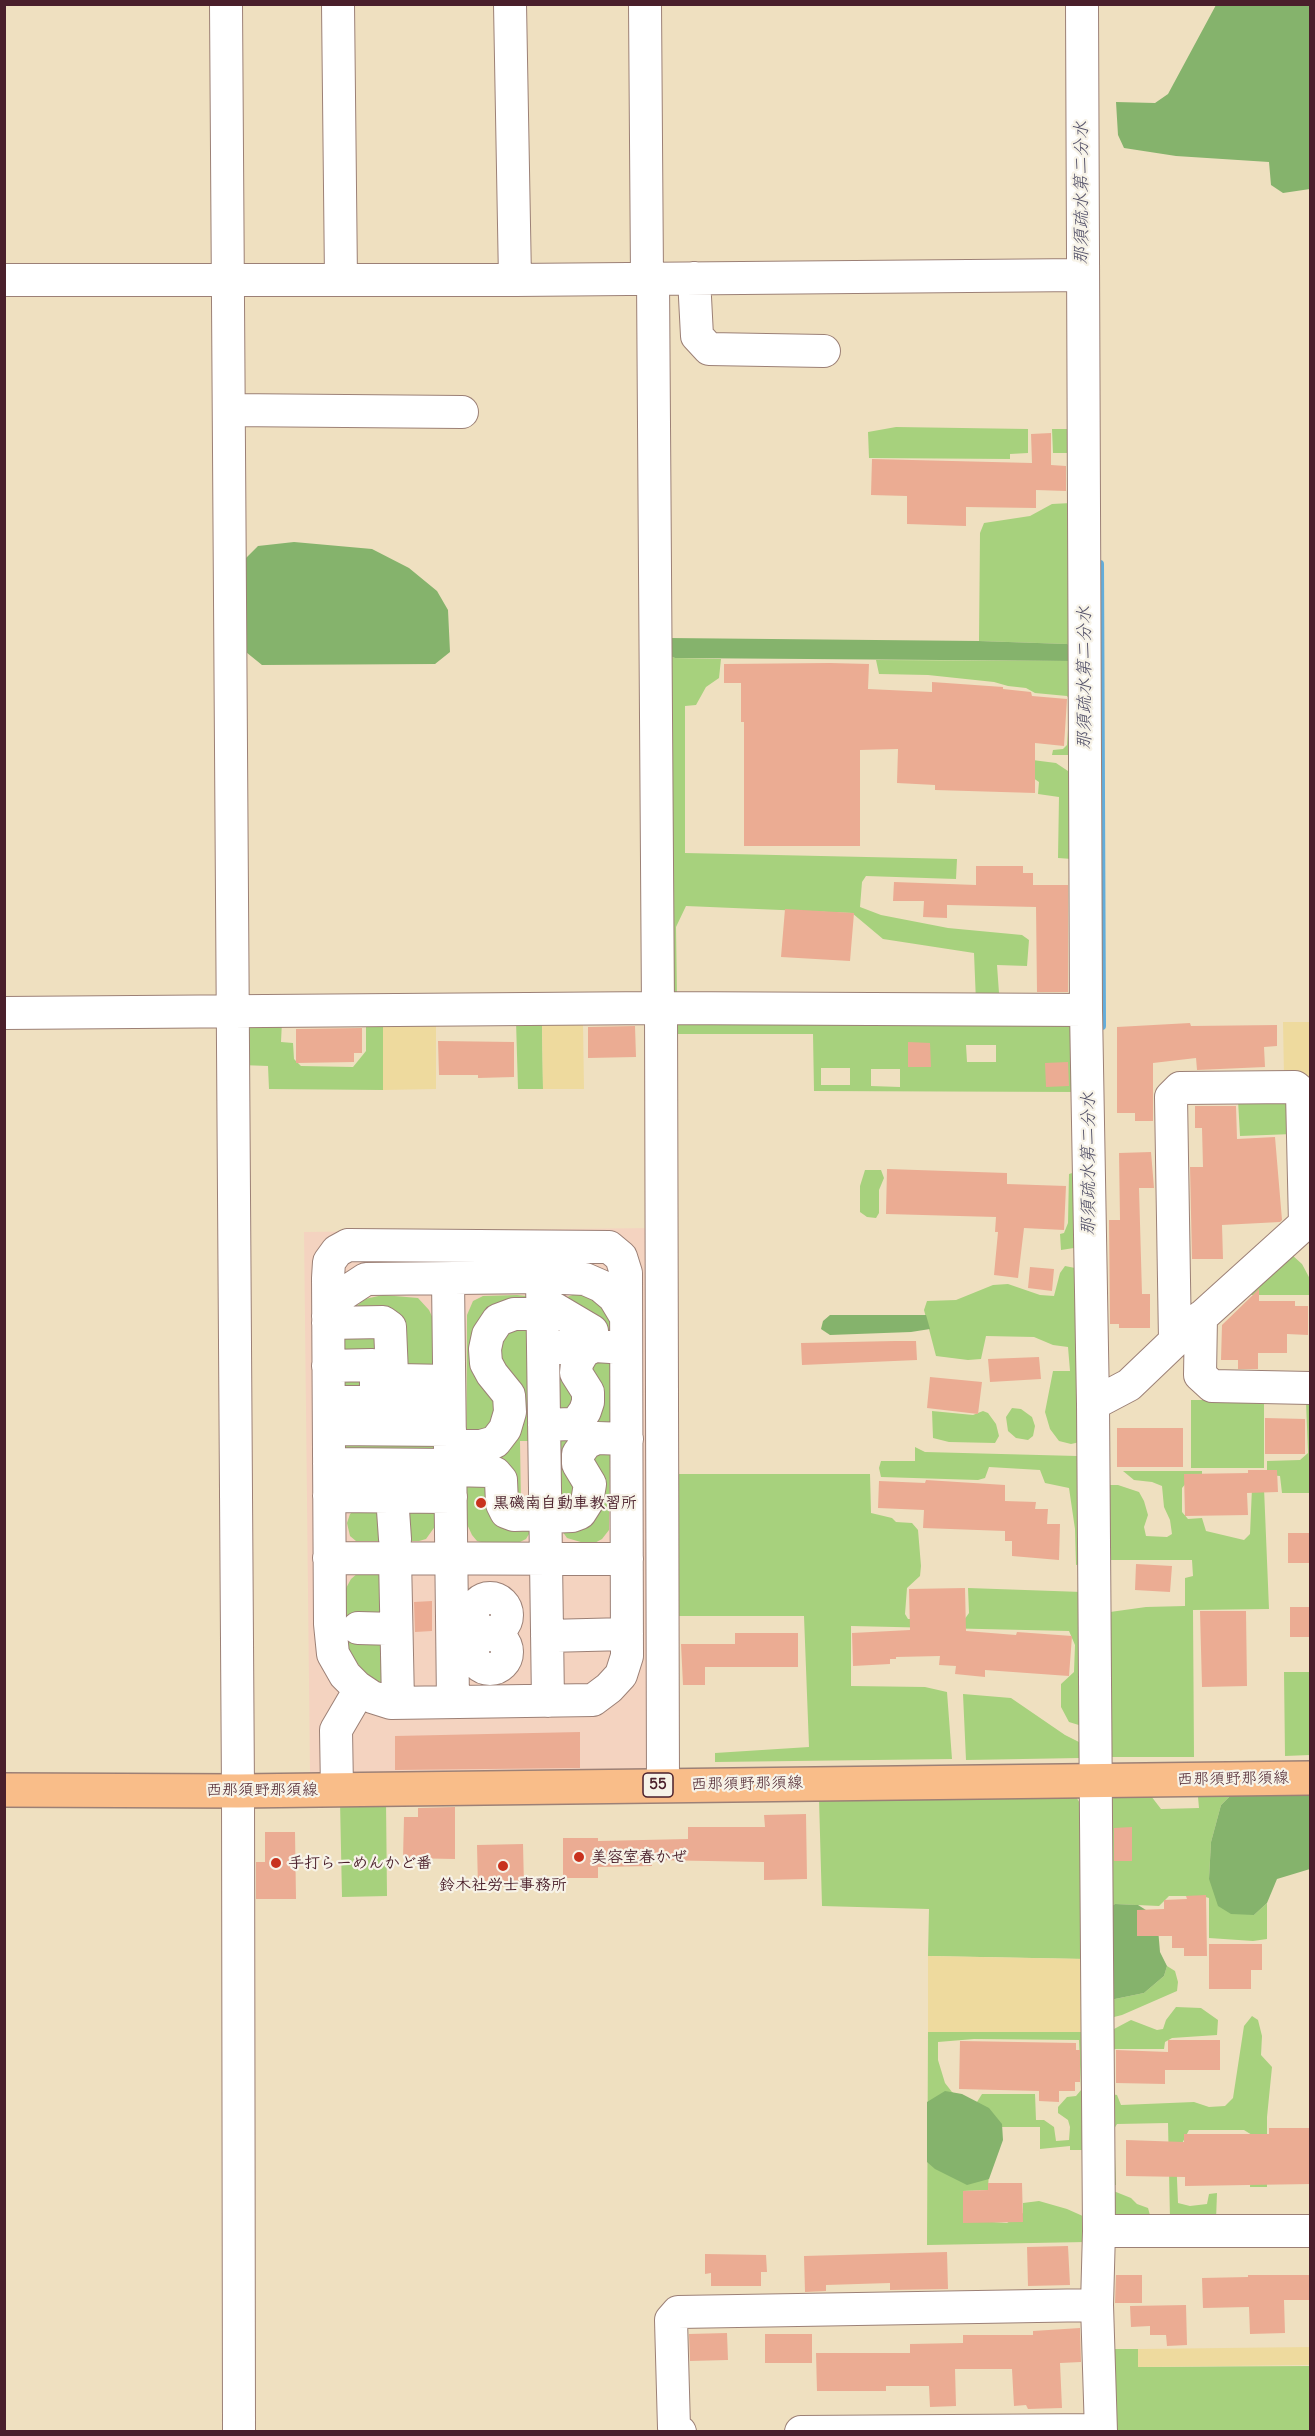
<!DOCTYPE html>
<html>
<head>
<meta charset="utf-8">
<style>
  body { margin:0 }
  #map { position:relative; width:1315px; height:2436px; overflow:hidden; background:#efe0c0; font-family:Delius,sans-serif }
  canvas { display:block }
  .frame { position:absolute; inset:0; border:6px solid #4a1f2b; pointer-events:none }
</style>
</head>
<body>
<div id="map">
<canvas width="1315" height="2436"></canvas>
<div class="frame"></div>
</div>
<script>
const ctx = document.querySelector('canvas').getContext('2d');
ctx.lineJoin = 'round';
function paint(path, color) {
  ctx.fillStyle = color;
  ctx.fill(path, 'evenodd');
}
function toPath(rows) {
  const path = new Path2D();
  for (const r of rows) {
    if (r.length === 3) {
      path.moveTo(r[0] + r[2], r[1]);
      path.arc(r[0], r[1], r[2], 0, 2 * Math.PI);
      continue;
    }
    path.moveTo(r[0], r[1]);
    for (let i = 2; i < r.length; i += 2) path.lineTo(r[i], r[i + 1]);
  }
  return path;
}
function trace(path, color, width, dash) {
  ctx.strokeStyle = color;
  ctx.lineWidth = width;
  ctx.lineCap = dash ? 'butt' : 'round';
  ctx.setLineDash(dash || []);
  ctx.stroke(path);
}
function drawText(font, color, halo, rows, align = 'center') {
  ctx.font = font + ' Delius,"Klee One",sans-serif';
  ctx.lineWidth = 4.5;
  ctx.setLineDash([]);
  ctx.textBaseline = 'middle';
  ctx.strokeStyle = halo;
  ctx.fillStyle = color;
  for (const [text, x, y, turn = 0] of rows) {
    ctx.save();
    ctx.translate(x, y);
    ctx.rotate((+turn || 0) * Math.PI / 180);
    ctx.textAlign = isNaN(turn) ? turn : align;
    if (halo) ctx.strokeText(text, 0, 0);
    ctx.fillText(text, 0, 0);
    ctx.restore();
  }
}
paint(toPath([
  [653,1228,658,1773,310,1777,304,1232]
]), '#f4d3c0');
paint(toPath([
  [896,427,1028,429,1028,453,1010,454,1010,459,869,458,868,432],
  [1052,429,1070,429,1071,453,1053,453],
  [1071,503,1073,646,1067,644,979,641,980,533,984,523,1030,516,1052,504],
  [665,654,675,658,721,659,719,678,706,687,696,705,685,706,685,853,957,859,956,879,866,876,862,882,860,907,881,915,948,928,1022,935,1029,940,1027,966,997,965,999,993,1077,998,976,1002,974,953,883,939,852,913,686,906,676,927,677,999,666,1001],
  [876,660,1073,661,1071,755,1052,755,1053,750,1063,749,1067,745,1070,700,1067,696,1035,693,1026,688,1008,686,994,682,928,675,879,674],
  [1001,756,1056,763,1074,775,1072,859,1058,858,1059,797,1038,794,1039,782],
  [383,1017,383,1090,269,1089,268,1066,241,1065,240,1019,282,1021,281,1042,293,1043,294,1059,301,1066,353,1067,366,1051,366,1020],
  [669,1017,1077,1024,1076,1092,814,1091,813,1034,668,1034],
  [908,1043,930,1043,930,1067,908,1067],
  [966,1045,996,1045,996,1062,967,1062],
  [821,1068,850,1068,850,1085,821,1085],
  [871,1069,900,1069,900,1087,871,1086],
  [516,1021,542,1022,543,1089,518,1089],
  [1288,1098,1293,1134,1240,1136,1238,1100],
  [865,1170,881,1170,884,1178,879,1190,879,1213,876,1218,867,1217,860,1212,860,1186],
  [1079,1171,1079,1243,1074,1248,1061,1250,1060,1234,1064,1233,1068,1223,1069,1174],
  [1292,1255,1302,1264,1310,1279,1310,1295,1249,1295,1247,1293],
  [1065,1266,1075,1268,1080,1442,1071,1444,1059,1441,1050,1429,1045,1412,1053,1371,1070,1371,1068,1347,1053,1345,1034,1337,986,1336,981,1359,968,1360,936,1356,924,1310,927,1301,956,1300,993,1285,1008,1284,1040,1295,1054,1296,1060,1273],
  [578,1293,594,1300,608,1314,612,1324,609,1530,602,1539,591,1545,567,1538,560,1528,560,1304,567,1297],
  [383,1295,418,1298,429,1310,436,1325,435,1397,344,1396,344,1333,352,1310,365,1299],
  [517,1295,526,1296,530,1304,531,1441,520,1441,521,1506,532,1529,526,1539,518,1543,485,1543,477,1541,472,1535,466,1522,467,1315,473,1301,483,1296],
  [1191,1400,1264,1400,1264,1468,1191,1468],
  [1306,1401,1310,1401,1310,1493,1282,1493,1280,1476,1267,1475,1267,1461,1300,1460,1308,1453],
  [1012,1408,1021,1409,1032,1417,1035,1426,1033,1436,1028,1440,1016,1438,1008,1431,1006,1417],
  [932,1411,973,1415,983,1411,988,1413,996,1424,999,1436,995,1443,949,1442,933,1438],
  [434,1437,435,1455,346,1451,346,1440],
  [915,1447,925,1452,1077,1456,1083,1460,1082,1564,1076,1565,1075,1529,1069,1488,1045,1483,1040,1470,989,1467,985,1478,978,1480,881,1477,879,1468,881,1461,915,1461],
  [1123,1471,1202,1471,1202,1480,1188,1481,1182,1488,1182,1512,1188,1519,1202,1518,1206,1531,1244,1540,1250,1534,1252,1488,1264,1488,1269,1609,1193,1610,1194,1757,1111,1757,1110,1612,1146,1607,1185,1606,1185,1578,1193,1576,1192,1560,1110,1560,1108,1485,1118,1485,1139,1492,1144,1501,1148,1515,1144,1527,1146,1536,1167,1537,1172,1534,1170,1520,1164,1507,1162,1486,1152,1482,1134,1480],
  [676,1474,870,1474,871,1513,892,1518,896,1522,912,1523,918,1530,921,1566,920,1576,907,1588,905,1614,908,1619,964,1620,969,1613,968,1588,1082,1592,1082,1726,1069,1722,1061,1707,1061,1684,1074,1672,1075,1645,1069,1631,851,1626,851,1686,925,1687,947,1692,952,1759,715,1762,715,1753,809,1747,804,1616,678,1616],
  [436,1508,436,1525,426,1539,419,1541,356,1541,350,1536,347,1523,350,1514,356,1509],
  [375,1572,384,1577,387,1682,380,1684,366,1676,348,1649,345,1590,351,1579,358,1573],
  [1284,1672,1310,1672,1310,1755,1285,1756],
  [963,1694,1011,1698,1065,1735,1079,1742,1080,1758,966,1760],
  [1075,1795,1081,1805,1084,1959,928,1956,929,1909,822,1906,819,1799],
  [1116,1796,1151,1796,1161,1809,1199,1808,1198,1797,1229,1797,1221,1805,1211,1842,1209,1879,1254,1915,1267,1903,1267,1939,1253,1941,1209,1938,1209,1898,1202,1896,1169,1896,1159,1906,1115,1904,1110,1907,1111,1800],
  [340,1801,386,1801,387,1896,342,1897],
  [1167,1966,1175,1971,1178,1982,1177,1991,1122,2015,1110,2018,1110,2000,1144,1993,1164,1976],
  [1176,2007,1201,2008,1218,2020,1217,2035,1172,2038,1165,2042,1164,2049,1112,2049,1111,2033,1114,2029,1131,2020,1157,2030,1163,2029,1166,2020],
  [1252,2016,1258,2020,1262,2036,1261,2055,1272,2067,1267,2117,1267,2187,1250,2187,1252,2135,1244,2130,1189,2130,1176,2155,1178,2203,1190,2206,1207,2204,1209,2194,1217,2193,1216,2220,1170,2219,1168,2123,1117,2124,1114,2129,1116,2185,1111,2185,1111,2094,1117,2095,1121,2105,1194,2102,1209,2107,1225,2106,1233,2098,1244,2026],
  [928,2032,1087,2032,1087,2150,1070,2150,1070,2146,1040,2149,1040,2127,991,2127,988,2190,963,2191,964,2220,1007,2223,1023,2213,1023,2203,1039,2201,1067,2209,1085,2217,1086,2242,927,2245],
  [974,2039,1079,2040,1081,2090,1076,2096,1067,2097,1058,2107,1058,2113,1068,2120,1070,2127,1069,2140,1056,2141,1054,2127,1044,2120,1036,2120,1035,2094,982,2094,977,2102,962,2100,952,2092,945,2083,938,2060,938,2042],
  [1111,2190,1131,2198,1137,2204,1148,2208,1151,2219,1112,2216],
  [1113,2349,1138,2349,1139,2367,1310,2366,1310,2431,1113,2431]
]), '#a7d17d');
paint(toPath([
  [1216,5,1310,5,1310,189,1283,193,1271,185,1269,162,1176,156,1124,148,1118,135,1116,102,1155,103,1168,94],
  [294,542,372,549,409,568,437,591,448,610,450,652,435,664,262,665,241,648,243,561,258,546],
  [668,638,979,641,1067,644,1073,646,1073,661,675,658,665,654],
  [830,1315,926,1315,930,1329,911,1332,830,1335,821,1329,823,1321],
  [1310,1793,1310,1869,1277,1879,1267,1903,1254,1915,1231,1914,1218,1906,1209,1879,1211,1842,1221,1805,1231,1795],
  [1115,1904,1138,1905,1157,1917,1160,1952,1167,1966,1164,1976,1144,1993,1110,2000,1110,1907],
  [945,2091,962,2094,989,2108,1002,2124,1003,2140,989,2179,967,2185,935,2169,927,2162,927,2102]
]), '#85b36c');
paint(toPath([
  [383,1017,436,1018,436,1089,383,1090],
  [542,1022,583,1022,584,1089,543,1089],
  [1283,1022,1310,1022,1310,1076,1284,1077],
  [928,1956,1084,1959,1087,2032,928,2032],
  [1310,2347,1310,2365,1138,2367,1138,2349]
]), '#eeda9e');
trace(toPath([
  [1100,564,1102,1026]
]), '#63addb', 8);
paint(toPath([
  [1051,433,1051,465,1066,466,1066,491,1036,490,1036,508,966,507,966,526,907,524,907,496,871,495,872,459,1032,463,1031,434],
  [830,663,869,664,868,689,932,692,932,682,1003,687,1003,689,1031,692,1032,696,1067,699,1064,746,1035,743,1035,793,935,790,935,785,897,783,898,749,860,750,860,846,744,846,744,722,741,722,741,683,724,683,724,664],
  [976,866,1023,866,1023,873,1033,873,1033,885,1068,885,1068,992,1037,992,1036,907,947,905,947,918,923,917,924,901,893,901,894,882,976,885],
  [785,909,854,913,850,961,781,957],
  [1190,1023,1191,1026,1277,1025,1277,1046,1264,1047,1265,1067,1197,1070,1196,1058,1153,1063,1153,1121,1135,1121,1135,1113,1117,1113,1117,1027],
  [635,1026,636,1057,588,1058,588,1027],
  [362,1028,362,1053,354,1053,354,1062,296,1063,296,1029],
  [438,1041,514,1042,514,1077,478,1078,478,1075,439,1075],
  [908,1042,930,1043,931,1067,908,1067],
  [1068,1062,1069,1086,1046,1087,1045,1063],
  [1195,1106,1236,1106,1237,1139,1275,1137,1282,1220,1280,1222,1222,1225,1223,1259,1192,1259,1190,1167,1203,1167,1202,1128,1195,1128],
  [1151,1152,1154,1188,1139,1188,1142,1294,1150,1294,1150,1328,1119,1328,1119,1324,1110,1324,1109,1220,1120,1220,1119,1153],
  [887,1169,1007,1173,1007,1184,1066,1186,1064,1230,1024,1228,1018,1278,994,1275,998,1232,995,1232,996,1217,886,1214],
  [1030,1267,1054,1269,1052,1291,1028,1288],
  [1259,1289,1259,1301,1295,1301,1295,1306,1308,1306,1308,1335,1287,1334,1287,1353,1258,1353,1258,1369,1238,1369,1238,1360,1221,1360,1222,1325],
  [895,1341,916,1341,917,1360,802,1365,801,1343],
  [1039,1357,1041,1379,990,1382,988,1359],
  [930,1377,982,1382,978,1414,927,1408],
  [1265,1418,1305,1419,1305,1454,1265,1454],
  [1117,1428,1183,1428,1183,1467,1117,1467],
  [1248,1470,1277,1470,1278,1492,1247,1493,1248,1515,1185,1516,1184,1474,1248,1473],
  [926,1480,1005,1485,1005,1501,1036,1502,1035,1509,1048,1509,1047,1524,1060,1524,1059,1560,1012,1556,1012,1541,1005,1541,1005,1531,923,1528,924,1510,878,1508,879,1481,925,1483],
  [1288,1533,1311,1533,1311,1563,1288,1563],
  [1136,1564,1172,1566,1170,1592,1135,1590],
  [965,1588,966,1631,1016,1635,1017,1632,1072,1636,1069,1676,985,1670,985,1677,955,1674,956,1666,939,1665,940,1656,896,1657,896,1659,890,1659,890,1664,853,1666,852,1633,910,1630,909,1589],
  [432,1601,432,1631,415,1632,414,1602],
  [1290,1607,1311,1607,1311,1637,1290,1637],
  [1200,1611,1246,1611,1247,1686,1202,1687],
  [735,1633,798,1633,798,1667,705,1667,705,1685,683,1685,681,1644,735,1644],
  [580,1732,580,1768,395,1770,395,1736],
  [455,1807,455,1859,403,1858,404,1817,418,1817,418,1808],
  [806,1814,807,1879,764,1880,764,1862,652,1860,652,1866,598,1867,598,1878,563,1878,563,1838,598,1838,598,1841,688,1839,688,1827,765,1827,764,1815],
  [1132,1827,1132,1861,1114,1861,1114,1828],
  [265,1832,295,1832,296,1899,256,1899,256,1862,265,1862],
  [523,1844,524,1886,478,1887,477,1845],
  [1206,1895,1207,1956,1184,1956,1184,1948,1172,1948,1172,1936,1137,1936,1137,1910,1164,1909,1164,1900,1187,1899,1186,1896],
  [1209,1944,1262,1944,1262,1970,1251,1970,1251,1989,1209,1989],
  [1168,2040,1220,2040,1220,2070,1165,2070,1165,2084,1116,2083,1116,2050,1168,2052],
  [960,2041,1076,2043,1076,2050,1080,2050,1080,2082,1075,2082,1075,2091,1059,2091,1059,2102,1039,2101,1039,2091,959,2089],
  [1269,2128,1311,2128,1311,2184,1185,2186,1185,2177,1126,2176,1126,2140,1184,2142,1184,2134,1269,2134],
  [988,2183,1022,2183,1023,2222,963,2223,963,2191,988,2190],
  [1068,2246,1070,2285,1028,2286,1027,2247],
  [947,2252,948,2289,890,2290,890,2283,826,2285,826,2291,805,2292,804,2256],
  [705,2254,766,2255,767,2272,761,2272,761,2286,711,2286,711,2273,705,2274],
  [1116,2275,1142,2275,1142,2303,1115,2303],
  [1248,2275,1311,2275,1311,2300,1284,2300,1285,2333,1250,2334,1249,2307,1203,2308,1202,2278,1248,2277],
  [1186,2305,1187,2345,1167,2346,1166,2335,1150,2335,1150,2326,1131,2327,1130,2306],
  [1080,2328,1081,2362,1060,2363,1062,2408,1028,2409,1026,2405,1014,2406,1012,2369,955,2369,956,2406,930,2407,929,2386,886,2386,886,2391,817,2391,816,2353,910,2353,910,2344,963,2343,963,2335,1033,2335,1033,2331],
  [727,2333,728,2360,690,2361,689,2334],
  [765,2334,812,2334,812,2363,765,2363]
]), '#ebac93');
const minor = toPath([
  [226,4,238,1791,239,2432],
  [338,4,341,280],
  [510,4,515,280],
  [645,4,647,278],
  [1082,4,1086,1010,1093,1404,1099,2231,1097,2305,1101,2432],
  [653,278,658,1008],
  [694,278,697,336,709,349,824,351],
  [4,280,515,280,1082,275],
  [229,410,462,412],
  [661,1008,663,1785],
  [4,1013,658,1008,1086,1010],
  [348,1245,609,1247,621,1257,626,1273,627,1656,621,1675,609,1688,593,1700,391,1703,372,1697,357,1687,345,1675,333,1654,330,1624,328,1278,329,1262,337,1251,348,1245],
  [542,1277,548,1701],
  [448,1279,453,1702],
  [543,1302,592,1331,561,1348],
  [328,1316,340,1296,366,1279,542,1277,585,1279,601,1286,614,1297,626,1317],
  [1201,1317,1200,1375,1212,1386,1310,1388],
  [328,1323,383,1322,390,1327,392,1374,398,1380,449,1381],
  [1175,1341,1171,1097,1180,1088,1295,1087,1302,1093,1305,1224],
  [328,1366,372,1365,376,1369,376,1402],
  [329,1402,442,1402],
  [1093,1404,1129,1385,1175,1341,1310,1219],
  [544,1425,571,1424,578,1421,585,1411,588,1402,588,1392,576,1373,577,1363,584,1351,595,1346,626,1348],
  [329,1429,450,1430],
  [450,1446,481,1446,495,1442,505,1429,510,1412,509,1395,492,1374,486,1363,485,1349,488,1335,498,1320,514,1314,543,1314],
  [329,1464,450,1465],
  [450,1470,490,1471,495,1473,501,1480,502,1504,506,1512,514,1515,546,1514],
  [329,1496,451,1497],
  [392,1496,395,1539],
  [546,1517,572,1516,580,1513,587,1502,590,1484,578,1464,578,1454,586,1443,597,1438,627,1439],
  [329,1558,627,1559],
  [395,1558,398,1702],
  [490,1615,17],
  [358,1628,396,1629],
  [490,1652,17],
  [547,1636,627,1634],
  [337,1789,336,1730,360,1689],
  [1099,2231,1310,2231],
  [680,2432,674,2428,671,2320,678,2312,1097,2305],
  [801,2432,1101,2430]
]);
const major = toPath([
  [4,1790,238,1791,1310,1778]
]);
trace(minor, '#9c8076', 34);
trace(major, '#9c8076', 36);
trace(minor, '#fff', 32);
trace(major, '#f9bd89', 33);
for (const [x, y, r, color] of [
  [481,1503,6,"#c8321e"],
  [579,1857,6,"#c8321e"],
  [276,1863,6,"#c8321e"],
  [503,1866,6,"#c8321e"]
]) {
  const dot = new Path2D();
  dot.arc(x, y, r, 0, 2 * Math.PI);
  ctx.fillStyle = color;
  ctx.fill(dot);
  trace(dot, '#f7f3e8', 2);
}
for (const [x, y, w] of [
  [658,1785,30]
]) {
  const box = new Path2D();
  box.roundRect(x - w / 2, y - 12, w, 24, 4.5);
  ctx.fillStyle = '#f7f3e8';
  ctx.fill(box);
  trace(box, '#4a1f2b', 1.5);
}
drawText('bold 15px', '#4a1f2b', null, [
  ["55",658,1785]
]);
drawText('bold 16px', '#4a1f2b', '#f7f3e8', [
  ["黒磯南自動車教習所",493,1503],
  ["美容室春かぜ",591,1857],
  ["手打らーめんかど番",288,1863],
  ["鈴木社労士事務所",503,1885,"center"]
], 'left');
drawText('16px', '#4a1f2b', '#f7f3e8', [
  ["西那須野那須線",1233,1779,-1],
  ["西那須野那須線",747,1784,-1],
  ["西那須野那須線",262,1790]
]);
drawText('italic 18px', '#535169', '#f7f3e8', [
  ["那須疏水第二分水",1082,193,-90],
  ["那須疏水第二分水",1085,678,-90],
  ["那須疏水第二分水",1089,1164,-90]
]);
</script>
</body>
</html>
